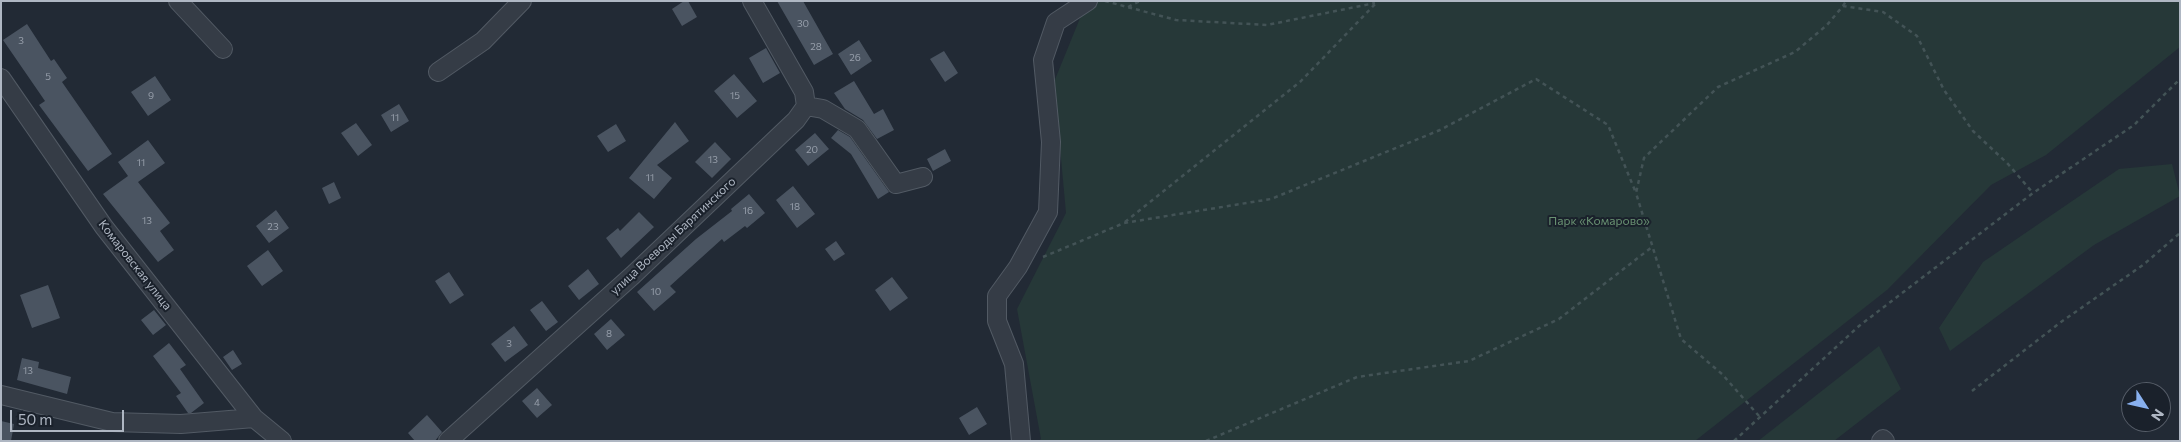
<!DOCTYPE html>
<html>
<head>
<meta charset="utf-8">
<style>
  body { margin:0 }
  #map { position:relative; width:2181px; height:442px; overflow:hidden; background:#222a35; font-family:Commissioner,sans-serif }
  canvas { display:block }
  .frame { position:absolute; inset:0; border:2px solid #afb7c3; pointer-events:none }
  .north { position:absolute; left:2121px; top:382px; width:50px; height:50px; box-sizing:border-box; background:#1a212b; border:1px solid #565d68; border-radius:50%; rotate:125deg; font-size:14px; font-weight:700; line-height:20px; text-align:center; color:#afb7c3 }
  .north::after { content:''; display:block; margin:auto; width:18px; height:22px; background:#88b0ef; clip-path:polygon(50% 0,100% 100%,50% 72%,0 100%) }
  .scale { position:absolute; left:10px; top:410px; width:114px; height:22px; box-sizing:border-box; border:2px solid #afb7c3; border-top:0; padding-left:6px; font-size:15px; line-height:18px; white-space:nowrap; color:#afb7c3; -webkit-text-stroke:4px #1a212b; paint-order:stroke }
</style>
</head>
<body>
<div id="map">
<canvas width="2181" height="442"></canvas>
<div class="frame"></div>
<div class="north">N</div>
<div class="scale">50 m</div>
</div>
<script>
const ctx = document.querySelector('canvas').getContext('2d');
ctx.lineJoin = 'round';
function paint(path, color) {
  ctx.fillStyle = color;
  ctx.fill(path, 'evenodd');
}
function toPath(rows) {
  const path = new Path2D();
  for (const r of rows) {
    path.moveTo(r[0], r[1]);
    for (let i = 2; i < r.length; i += 2) path.lineTo(r[i], r[i + 1]);
  }
  return path;
}
function trace(path, color, width, dash) {
  ctx.strokeStyle = color;
  ctx.lineWidth = width;
  ctx.lineCap = dash ? 'butt' : 'round';
  ctx.setLineDash(dash || []);
  ctx.stroke(path);
}
function drawText(font, color, halo, rows, align = 'center') {
  ctx.font = font + ' Commissioner,sans-serif';
  ctx.lineWidth = 4;
  ctx.setLineDash([]);
  ctx.textBaseline = 'middle';
  ctx.strokeStyle = halo;
  ctx.fillStyle = color;
  for (const [text, x, y, turn = 0] of rows) {
    ctx.save();
    ctx.translate(x, y);
    ctx.rotate((+turn || 0) * Math.PI / 180);
    ctx.textAlign = isNaN(turn) ? turn : align;
    if (halo) ctx.strokeText(text, 0, 0);
    ctx.fillText(text, 0, 0);
    ctx.restore();
  }
}
paint(toPath([
  [1087,1,2180,1,2180,47,2046,155,1991,185,1887,290,1695,441,1039,441,1041,439,1017,309,1066,213,1054,82],
  [2172,164,2180,196,2094,245,1950,351,1939,328,1983,262,2119,169],
  [1879,346,1901,389,1834,441,1758,441]
]), '#263838');
paint(toPath([
  [684,1,688,1,697,17,682,26,672,9],
  [777,1,803,1,833,54,814,65],
  [27,24,51,61,54,59,67,78,62,82,112,154,88,171,39,105,45,101,3,40],
  [859,40,872,61,851,75,838,54],
  [766,48,780,73,763,83,749,58],
  [944,51,958,73,945,82,930,59],
  [734,74,757,101,737,118,714,91],
  [155,76,171,100,148,116,131,92],
  [854,81,874,114,883,109,894,130,877,139,863,120,845,109,834,93],
  [399,104,409,121,391,132,381,115],
  [675,122,689,141,657,165,672,178,654,199,629,178],
  [356,123,372,145,358,156,341,133],
  [616,124,626,141,608,152,597,136],
  [838,130,850,137,889,192,878,199,851,154,831,138],
  [815,133,829,149,808,166,795,150],
  [148,140,165,163,138,182,170,223,160,231,174,250,158,262,103,194,128,176,118,162],
  [715,142,731,159,712,178,695,162],
  [945,149,951,161,933,171,927,159],
  [334,182,341,198,329,204,322,188],
  [793,186,815,214,797,228,776,200],
  [749,194,765,213,747,228,745,226,724,242,722,239,670,286,676,292,654,311,637,292,696,239,732,211,731,209],
  [276,210,289,228,269,243,256,226],
  [639,212,654,227,621,258,606,238,618,228,620,231],
  [836,241,845,254,834,261,825,249],
  [268,250,283,271,262,286,247,266],
  [588,269,599,284,579,300,568,286],
  [449,272,464,295,450,304,435,281],
  [892,277,908,298,890,311,875,290],
  [48,285,60,318,32,328,20,295],
  [542,301,558,322,546,331,530,310],
  [154,310,166,325,153,335,141,320],
  [611,319,625,335,607,350,594,334],
  [514,326,528,345,505,362,491,344],
  [169,343,186,365,180,369,204,403,191,413,188,413,176,396,181,393,153,356],
  [233,350,242,364,232,370,223,357],
  [22,358,39,362,38,368,71,377,67,394,17,380],
  [537,388,552,405,537,418,522,401],
  [977,407,987,424,969,435,959,418],
  [427,415,442,432,435,441,415,441,408,433],
  [1,421,14,424,11,441,1,441]
]), '#4a5461');
const minor = toPath([
  [178,1,223,49],
  [438,72,483,41,522,1],
  [1,78,104,227,254,418,282,441],
  [806,106,823,109,857,129,896,184,923,177],
  [1,395,112,422,181,424,254,418],
  [448,441,633,275,796,120,806,106,804,92,752,1],
  [1021,441,1014,364,997,321,997,296,1018,267,1048,212,1051,142,1043,60,1056,22,1088,1],
  [1881,441,1883,439,1885,441]
]);
trace(minor, '#525a64', 20);
trace(toPath([
  [1105,1,1176,20,1267,25,1375,3],
  [1843,6,1846,1],
  [1128,7,1140,1],
  [1125,222,1301,81,1378,1],
  [1043,257,1124,223,1271,199,1440,130,1536,79,1608,125,1636,193],
  [1972,391,2061,322,2143,265,2180,233],
  [1759,416,1722,374,1681,339,1636,193,1644,158,1718,87,1795,52,1827,25,1843,6,1883,12,1917,36,1944,90,1973,131,2008,164,2033,193],
  [1206,441,1357,377,1469,361,1559,319,1652,247],
  [1734,441,1859,326,2033,193,2134,125,2180,79]
]), '#435356', 2.5, [4, 4]);
trace(minor, '#353c46', 18);
drawText('10px', '#969eaa', null, [
  ["30",803,24],
  ["3",21,41],
  ["28",816,47],
  ["26",855,58],
  ["5",48,77],
  ["9",151,96],
  ["15",735,96],
  ["11",395,118],
  ["20",812,150],
  ["13",713,160],
  ["11",141,163],
  ["11",650,178],
  ["18",795,207],
  ["16",748,211],
  ["13",147,221],
  ["23",273,227],
  ["10",656,292],
  ["8",609,334],
  ["3",509,344],
  ["13",28,371],
  ["4",537,403]
]);
drawText('12px', '#699172', '#1a212b', [
  ["Парк «Комарово»",1599,221]
]);
drawText('12px', '#afb7c3', '#1a212b', [
  ["улица Воеводы Барятинского",673,236,-43],
  ["Комаровская улица",135,265,52]
]);
</script>
</body>
</html>
